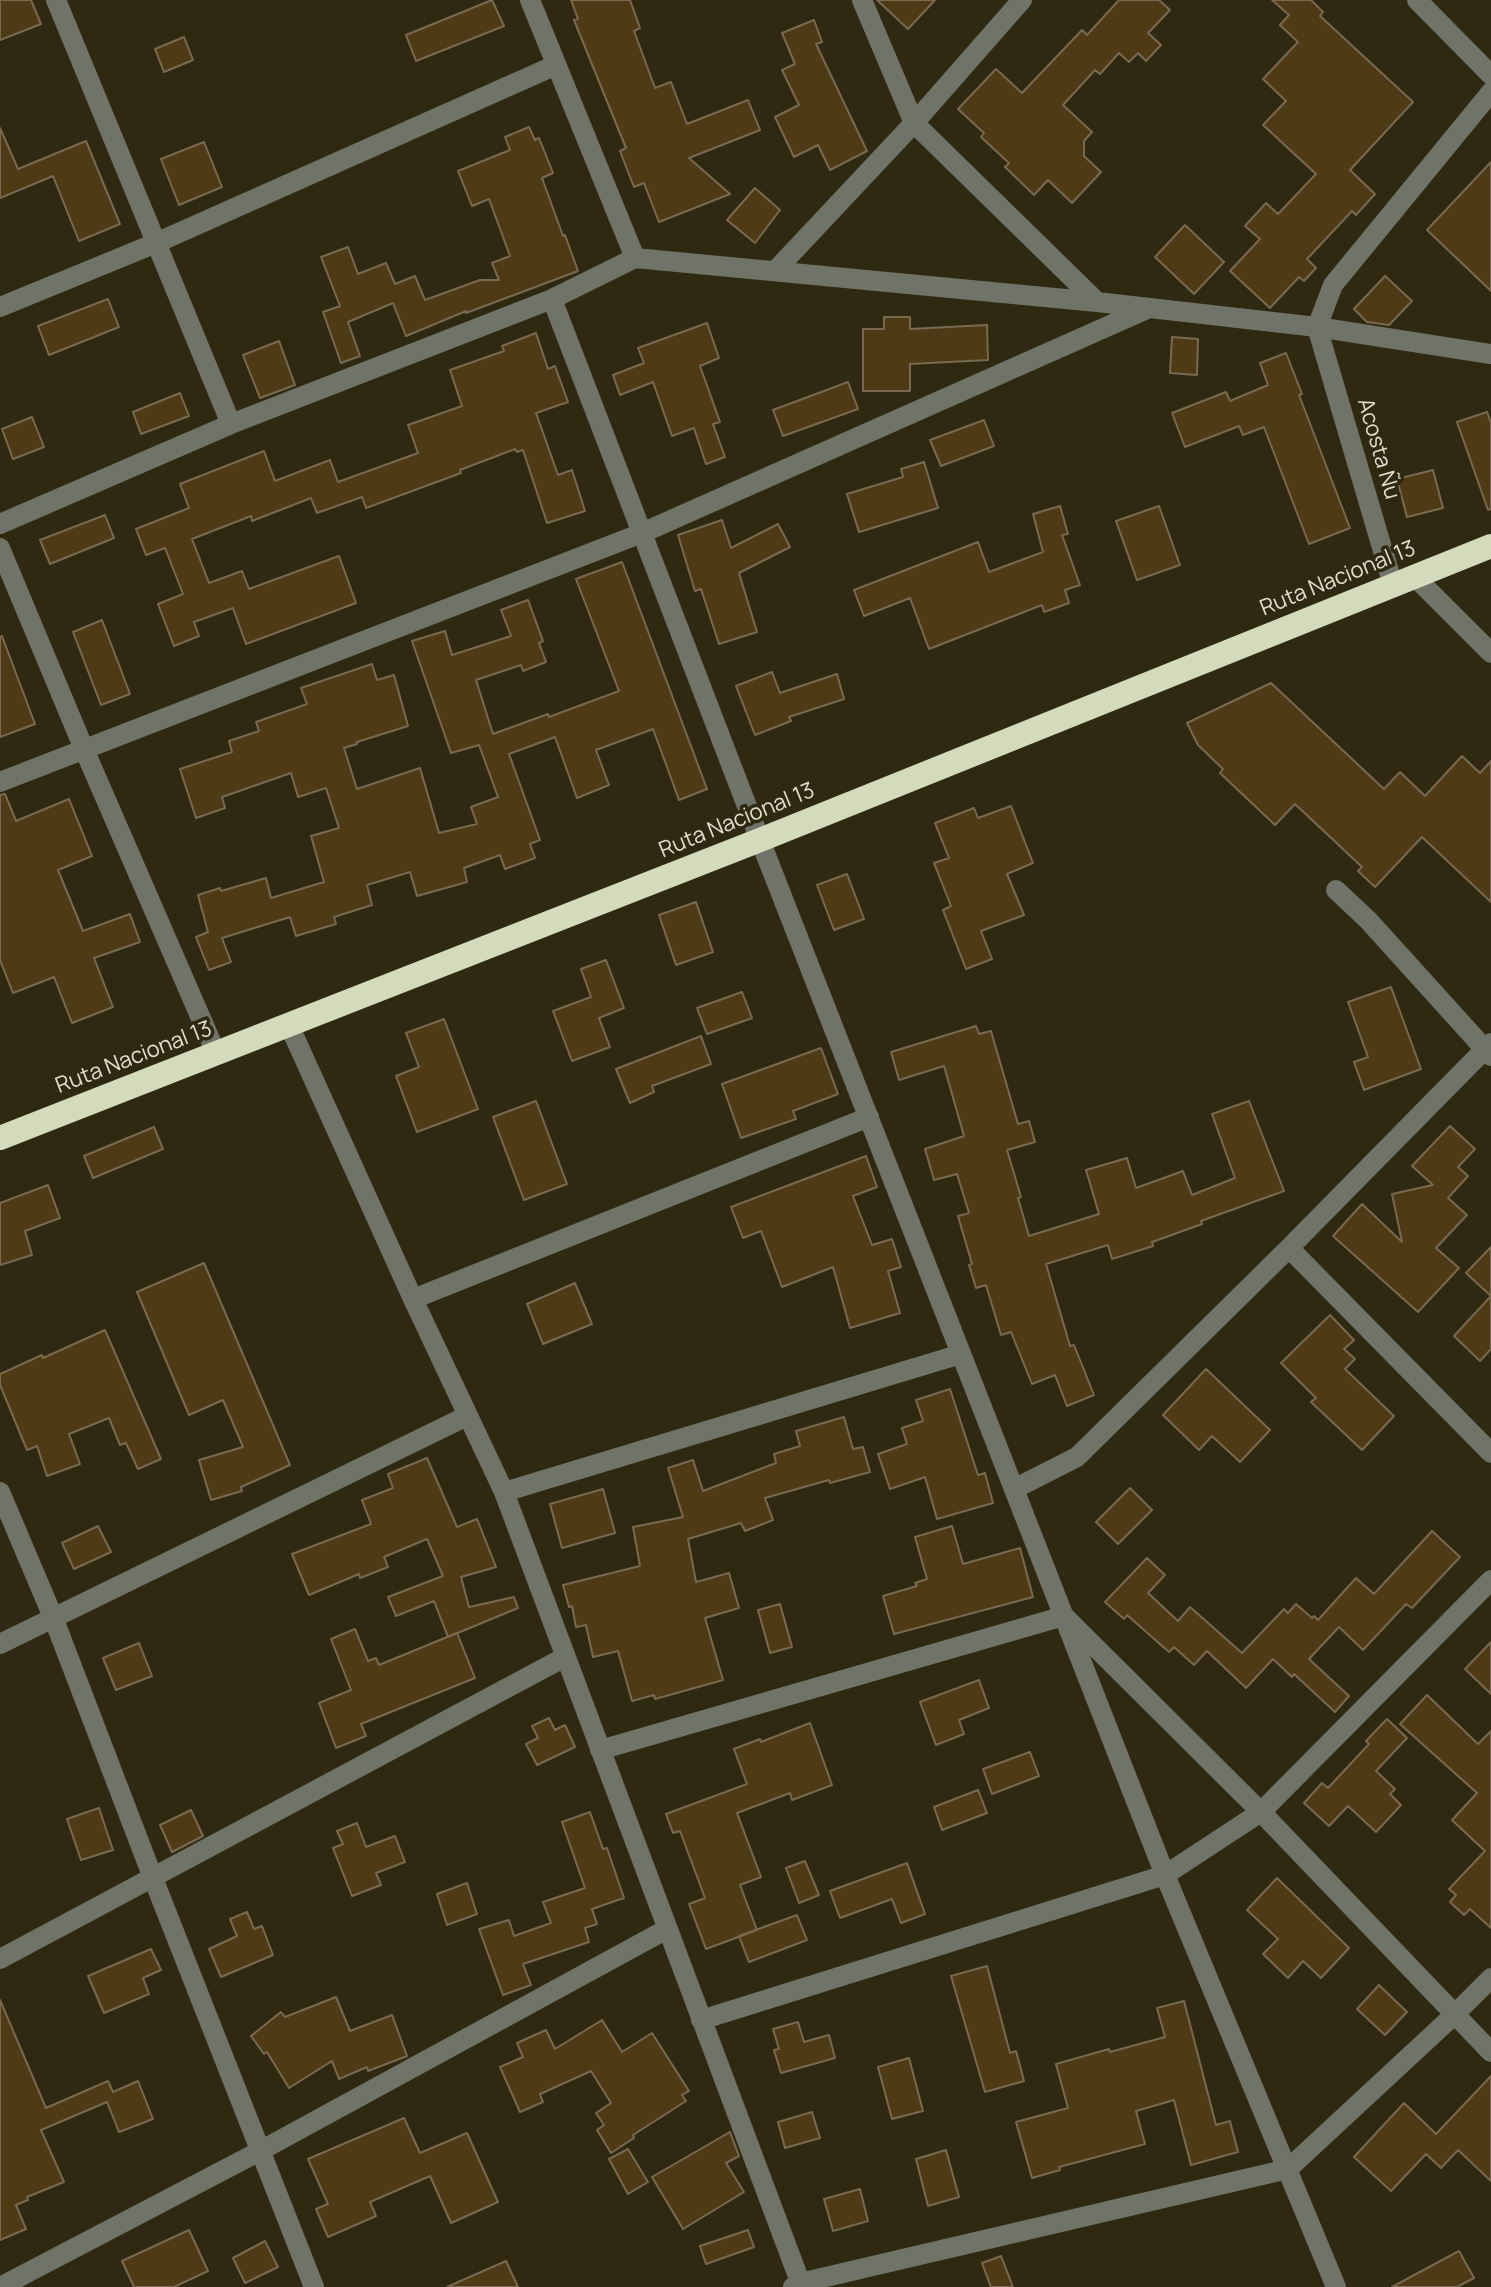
<!DOCTYPE html>
<html>
<head>
<meta charset="utf-8">
<style>
  body { margin:0 }
  canvas { display:block; background:#2e2910 }
</style>
</head>
<body>
<canvas width="1491" height="2287"></canvas>
<script>
const ctx = document.querySelector('canvas').getContext('2d');
ctx.lineJoin = 'round';
function paint(path, color) {
  ctx.fillStyle = color;
  ctx.fill(path, 'evenodd');
}
function toPath(rows) {
  const path = new Path2D();
  for (const r of rows) {
    path.moveTo(r[0], r[1]);
    for (let i = 2; i < r.length; i += 2) path.lineTo(r[i], r[i + 1]);
  }
  return path;
}
function trace(path, color, width, dash) {
  ctx.strokeStyle = color;
  ctx.lineWidth = width;
  ctx.lineCap = dash ? 'butt' : 'round';
  ctx.setLineDash(dash || []);
  ctx.stroke(path);
}
function drawText(font, color, halo, rows, align = 'center') {
  ctx.font = font + ' Manrope,sans-serif';
  ctx.lineWidth = 7;
  ctx.setLineDash([]);
  ctx.textBaseline = 'middle';
  ctx.strokeStyle = halo;
  ctx.fillStyle = color;
  for (const [text, x, y, turn = 0] of rows) {
    ctx.save();
    ctx.translate(x, y);
    ctx.rotate((+turn || 0) * Math.PI / 180);
    ctx.textAlign = isNaN(turn) ? turn : align;
    if (halo) ctx.strokeText(text, 0, 0);
    ctx.fillText(text, 0, 0);
    ctx.restore();
  }
}
const building = toPath([
  [0,0,31,0,41,24,0,40,0,0],
  [492,0,504,26,416,61,406,35,492,0],
  [571,0,630,0,640,28,634,31,655,88,671,82,687,124,748,100,760,130,689,158,730,194,659,222,644,183,634,187,620,151,626,148,574,20,578,19,571,0],
  [877,0,935,0,908,29,877,0],
  [1119,0,1159,0,1170,10,1148,33,1161,45,1146,61,1138,53,1129,62,1119,53,1100,74,1095,70,1063,105,1092,132,1084,141,1084,156,1101,172,1072,203,1048,180,1034,195,1005,167,1009,163,981,137,984,133,958,109,996,69,1022,93,1082,30,1087,35,1119,0],
  [1272,0,1311,0,1323,12,1320,16,1413,102,1350,170,1375,194,1356,215,1352,211,1307,259,1316,268,1304,281,1299,277,1270,308,1230,271,1260,239,1245,226,1266,203,1278,214,1316,174,1263,125,1286,101,1263,79,1298,42,1280,25,1289,15,1272,0],
  [814,20,822,42,816,44,867,151,830,170,818,145,794,157,775,117,799,105,782,70,795,64,782,33,814,20],
  [184,37,193,60,164,72,155,49,184,37],
  [529,127,535,140,539,138,553,173,542,178,563,236,565,235,578,271,466,313,466,311,406,336,393,303,348,322,360,356,341,363,323,312,340,306,321,257,348,247,358,274,386,263,395,284,415,276,425,300,480,280,499,280,492,263,510,256,489,199,472,206,458,171,510,150,505,137,529,127],
  [0,128,18,169,86,141,120,224,79,241,53,176,0,198,0,128],
  [204,142,222,187,179,205,161,159,204,142],
  [1491,162,1491,291,1427,230,1491,162],
  [755,188,780,210,755,243,727,220,755,188],
  [1185,225,1224,262,1194,294,1155,257,1185,225],
  [1385,276,1412,301,1389,325,1367,322,1354,309,1385,276],
  [108,299,119,327,49,355,38,326,108,299],
  [884,317,910,317,910,329,987,325,988,360,910,364,910,391,863,391,863,329,884,329,884,317],
  [707,323,719,358,700,366,720,422,713,424,725,457,706,464,694,428,672,436,653,382,620,395,613,375,644,363,638,348,707,323],
  [536,333,548,369,555,366,568,402,536,413,558,475,572,470,585,511,547,523,523,450,517,452,515,449,460,470,461,473,366,508,362,497,317,513,311,498,252,521,251,516,192,539,209,583,242,571,249,589,339,556,356,603,246,644,233,608,194,622,199,636,174,646,158,604,183,594,165,548,146,555,136,529,189,508,180,484,264,451,275,481,330,460,338,482,418,453,408,425,462,406,450,370,504,351,502,346,536,333],
  [1172,337,1198,339,1197,375,1170,373,1172,337],
  [279,341,295,385,260,398,243,355,279,341],
  [1286,353,1302,394,1299,395,1350,528,1309,544,1264,427,1243,435,1239,426,1185,447,1172,413,1226,392,1230,401,1268,385,1260,363,1286,353],
  [848,382,858,409,783,436,773,410,848,382],
  [180,393,189,416,141,434,133,412,180,393],
  [1487,412,1491,423,1491,509,1488,510,1457,422,1487,412],
  [32,417,44,447,13,459,2,429,32,417],
  [984,420,994,446,941,466,930,440,984,420],
  [924,462,938,508,859,532,847,494,903,477,901,469,924,462],
  [1433,470,1443,508,1407,517,1397,479,1433,470],
  [1060,506,1068,534,1062,535,1080,585,1065,590,1069,603,1044,612,1042,605,929,649,910,598,864,616,854,590,978,542,989,572,1043,552,1033,514,1060,506],
  [1159,506,1180,565,1137,580,1116,521,1159,506],
  [105,515,114,538,50,564,40,540,105,515],
  [722,520,731,548,778,524,790,547,739,573,757,632,719,644,701,589,695,591,678,535,722,520],
  [622,562,707,789,679,800,653,729,596,750,609,785,577,798,555,737,509,754,540,840,530,844,535,858,505,869,500,855,464,868,467,882,417,896,410,872,367,885,372,905,334,917,336,924,296,936,290,917,222,938,231,962,209,970,196,937,208,932,198,895,220,888,221,891,266,878,271,898,324,882,311,836,339,828,326,788,298,797,291,773,222,797,225,808,196,818,180,769,232,752,229,741,259,731,256,722,307,704,301,688,372,664,377,680,394,675,408,726,357,742,357,744,344,748,357,789,420,768,439,833,477,824,471,807,498,797,479,745,451,753,412,641,445,631,452,655,511,636,501,610,528,600,543,641,539,643,546,662,523,671,521,665,476,680,493,734,548,714,549,717,619,691,576,579,622,562],
  [102,620,130,694,101,705,73,632,102,620],
  [2,636,35,724,0,737,0,637,2,636],
  [772,672,780,693,837,674,844,699,789,717,791,721,755,735,736,686,772,672],
  [1271,683,1384,789,1400,772,1425,796,1462,756,1480,773,1491,761,1491,902,1422,837,1375,887,1358,871,1362,867,1295,804,1275,825,1220,773,1223,769,1198,745,1187,723,1271,683],
  [5,794,16,821,69,799,92,856,58,870,83,931,130,914,140,942,94,958,113,1007,72,1023,54,977,13,993,0,960,0,795,5,794],
  [1011,806,1033,863,1007,874,1024,915,981,931,992,959,966,969,943,910,951,906,934,863,949,858,935,823,974,808,978,818,1011,806],
  [847,874,864,919,834,930,817,885,847,874],
  [696,902,713,952,676,965,659,915,696,902],
  [606,960,624,1008,599,1018,610,1047,572,1061,553,1011,591,997,581,969,606,960],
  [1391,987,1421,1069,1364,1090,1354,1062,1368,1057,1348,1002,1391,987],
  [742,992,752,1018,707,1034,697,1008,742,992],
  [444,1019,478,1109,417,1132,396,1076,419,1067,406,1033,444,1019],
  [976,1026,979,1034,991,1031,1018,1124,1029,1121,1035,1142,1007,1150,1021,1197,1018,1198,1029,1236,1099,1214,1086,1170,1127,1158,1136,1188,1183,1171,1192,1195,1235,1178,1212,1114,1249,1101,1284,1191,1201,1221,1202,1224,1152,1242,1153,1246,1112,1259,1108,1245,1046,1264,1070,1346,1074,1345,1094,1395,1067,1406,1055,1375,1032,1384,1011,1332,1001,1335,986,1285,976,1288,969,1265,972,1264,958,1216,969,1213,957,1174,934,1180,925,1149,964,1136,944,1066,899,1080,891,1052,976,1026],
  [701,1036,711,1064,652,1086,654,1092,630,1103,616,1069,701,1036],
  [821,1048,838,1094,793,1111,796,1119,741,1138,722,1084,821,1048],
  [536,1101,567,1184,524,1200,493,1117,536,1101],
  [1450,1126,1475,1149,1458,1167,1468,1176,1448,1198,1467,1215,1436,1248,1459,1268,1418,1312,1333,1236,1362,1204,1402,1242,1392,1194,1433,1185,1412,1166,1450,1126],
  [154,1127,163,1149,93,1178,84,1156,154,1127],
  [866,1156,877,1187,853,1196,872,1245,892,1239,901,1267,888,1271,900,1313,850,1328,833,1267,782,1287,761,1231,743,1238,731,1207,866,1156],
  [48,1185,60,1218,25,1231,32,1255,0,1265,0,1203,48,1185],
  [1491,1247,1491,1349,1480,1361,1454,1336,1491,1296,1466,1273,1491,1247],
  [204,1263,290,1465,241,1487,242,1491,211,1500,199,1460,243,1447,223,1400,189,1415,137,1292,204,1263],
  [575,1283,592,1324,543,1344,527,1304,575,1283],
  [1330,1315,1354,1340,1344,1349,1355,1359,1345,1369,1394,1416,1362,1450,1311,1402,1316,1398,1281,1363,1330,1315],
  [105,1330,161,1459,138,1469,126,1443,120,1445,109,1418,69,1434,80,1464,47,1476,37,1446,27,1450,0,1385,0,1374,42,1355,43,1358,105,1330],
  [1206,1369,1270,1430,1240,1462,1212,1436,1199,1450,1163,1415,1206,1369],
  [950,1389,978,1475,985,1473,993,1503,937,1519,925,1477,890,1489,878,1454,907,1444,902,1428,923,1421,916,1400,950,1389],
  [844,1417,853,1449,863,1447,870,1472,830,1483,829,1480,765,1498,773,1520,745,1531,741,1523,688,1539,696,1582,729,1573,739,1608,705,1618,723,1680,655,1699,654,1695,632,1701,618,1651,593,1657,586,1625,576,1627,572,1606,569,1607,563,1585,640,1566,633,1527,683,1517,668,1468,693,1460,703,1491,776,1463,774,1454,800,1446,796,1431,844,1417],
  [427,1458,457,1527,477,1519,496,1567,461,1577,469,1607,514,1597,518,1608,448,1637,434,1601,396,1616,388,1597,443,1576,427,1539,384,1557,388,1567,360,1578,359,1574,309,1595,292,1554,371,1524,362,1500,393,1488,388,1474,427,1458],
  [1130,1488,1152,1510,1118,1544,1096,1522,1130,1488],
  [603,1489,615,1533,562,1548,550,1504,603,1489],
  [98,1526,111,1552,74,1569,62,1543,98,1526],
  [952,1526,963,1564,1020,1548,1033,1597,894,1634,883,1596,917,1586,915,1583,927,1579,915,1537,952,1526],
  [1432,1531,1460,1557,1412,1608,1406,1604,1363,1650,1339,1627,1309,1659,1349,1696,1335,1712,1294,1674,1292,1677,1273,1659,1246,1688,1207,1651,1194,1665,1174,1647,1169,1652,1127,1615,1124,1619,1105,1602,1147,1558,1165,1575,1148,1593,1178,1621,1190,1607,1242,1653,1284,1609,1288,1613,1296,1604,1312,1618,1314,1616,1318,1620,1356,1578,1374,1594,1432,1531],
  [780,1604,792,1647,770,1653,758,1610,780,1604],
  [355,1629,368,1661,376,1658,379,1665,457,1633,475,1678,361,1724,366,1736,336,1748,319,1703,351,1690,331,1639,355,1629],
  [1491,1642,1491,1694,1465,1669,1491,1642],
  [139,1643,152,1676,116,1690,103,1658,139,1643],
  [979,1680,989,1708,959,1720,964,1734,936,1745,920,1702,979,1680],
  [1427,1695,1478,1744,1491,1731,1491,1928,1470,1909,1464,1915,1450,1902,1456,1895,1449,1889,1485,1851,1452,1820,1477,1793,1400,1724,1427,1695],
  [549,1718,555,1730,565,1725,575,1747,537,1765,526,1744,538,1738,532,1726,549,1718],
  [1387,1719,1407,1738,1376,1771,1395,1789,1390,1794,1401,1805,1376,1832,1348,1806,1329,1826,1304,1803,1322,1783,1328,1788,1369,1744,1366,1741,1387,1719],
  [810,1723,832,1785,792,1800,790,1793,737,1813,761,1877,740,1885,757,1930,706,1949,689,1904,705,1898,680,1831,673,1833,666,1814,747,1784,734,1749,760,1739,761,1742,810,1723],
  [1030,1752,1039,1776,992,1794,983,1769,1030,1752],
  [978,1790,987,1813,942,1830,934,1807,978,1790],
  [99,1808,113,1850,81,1860,67,1819,99,1808],
  [191,1810,203,1836,172,1852,160,1825,191,1810],
  [590,1812,603,1849,607,1848,624,1898,592,1909,597,1924,585,1928,589,1942,523,1964,531,1985,503,1995,479,1929,509,1920,514,1936,551,1923,543,1902,585,1888,562,1822,590,1812],
  [357,1823,366,1847,395,1836,405,1862,376,1873,381,1885,352,1896,333,1848,343,1844,337,1831,357,1823],
  [805,1861,819,1895,799,1903,786,1868,805,1861],
  [907,1863,925,1914,901,1923,892,1899,840,1918,830,1891,907,1863],
  [1277,1878,1349,1948,1321,1978,1303,1961,1288,1978,1263,1954,1278,1939,1247,1910,1277,1878],
  [467,1883,477,1914,447,1925,437,1894,467,1883],
  [247,1912,254,1929,262,1926,273,1955,221,1977,209,1949,237,1936,230,1919,247,1912],
  [797,1915,807,1940,749,1962,739,1936,797,1915],
  [151,1949,161,1970,143,1978,149,1994,104,2013,88,1976,151,1949],
  [987,1966,1010,2053,1016,2051,1024,2081,985,2092,951,1976,987,1966],
  [1379,1985,1407,2012,1385,2035,1357,2009,1379,1985],
  [336,1997,350,2031,392,2015,407,2056,368,2071,367,2067,339,2079,332,2061,289,2088,267,2052,264,2054,251,2036,281,2012,285,2017,336,1997],
  [0,2000,46,2108,108,2081,113,2092,138,2081,153,2119,119,2132,107,2102,41,2130,64,2182,27,2197,28,2200,16,2205,26,2229,0,2240,0,2000],
  [1184,2001,1216,2125,1230,2121,1238,2152,1191,2165,1174,2100,1136,2111,1145,2144,1059,2167,1060,2170,1032,2178,1016,2122,1068,2108,1056,2064,1109,2049,1110,2052,1165,2037,1157,2008,1184,2001],
  [602,2020,622,2052,652,2033,689,2091,682,2095,686,2101,633,2135,634,2138,611,2153,597,2130,604,2125,596,2113,611,2103,591,2071,540,2094,543,2102,520,2112,500,2067,523,2057,517,2043,546,2030,555,2049,602,2020],
  [798,2022,804,2042,829,2035,835,2058,781,2073,774,2050,779,2049,773,2029,798,2022],
  [909,2058,923,2111,892,2119,878,2067,909,2058],
  [1491,2076,1491,2181,1458,2150,1441,2168,1426,2154,1391,2191,1354,2157,1404,2103,1436,2134,1491,2076],
  [812,2112,820,2138,785,2148,778,2122,812,2112],
  [404,2118,420,2153,467,2133,498,2202,451,2223,430,2176,370,2202,376,2216,328,2237,316,2209,328,2204,308,2159,404,2118],
  [730,2132,739,2156,726,2163,744,2192,683,2229,652,2177,730,2132],
  [628,2149,648,2182,628,2194,609,2159,628,2149],
  [946,2150,959,2197,928,2206,916,2159,946,2150],
  [860,2189,868,2221,833,2231,824,2199,860,2189],
  [189,2230,208,2271,174,2287,134,2287,122,2261,189,2230],
  [748,2230,754,2247,706,2264,700,2246,748,2230],
  [265,2241,278,2267,245,2283,233,2258,265,2241],
  [1459,2251,1474,2278,1457,2287,1392,2287,1459,2251],
  [1001,2256,1013,2287,991,2287,982,2263,1001,2256],
  [506,2261,518,2287,447,2287,506,2261]
]);
paint(building, '#4e3a15');
trace(building, '#786951', 2);
trace(toPath([
  [56,0,231,424],
  [530,0,635,258],
  [862,0,914,123,1097,302],
  [1417,0,1491,75],
  [775,271,914,123,1022,0],
  [552,299,760,840,1165,1875,1336,2287],
  [0,307,156,243,556,65],
  [0,524,231,424,552,299,635,258,1097,302,1317,327,1491,354],
  [0,548,84,749,216,1053],
  [1415,577,1491,653],
  [1393,585,1317,327,1333,285,1491,92],
  [0,782,642,533,1149,308],
  [1336,890,1368,920,1491,1056],
  [289,1025,413,1299,504,1492,802,2287],
  [1289,1248,1491,1453],
  [413,1299,869,1117],
  [1014,1489,1077,1457,1289,1248,1491,1043],
  [0,1492,53,1617,153,1878,314,2287],
  [504,1492,961,1354],
  [0,1644,467,1416],
  [600,1750,1064,1616,1261,1812,1491,2052],
  [0,1959,565,1657],
  [701,2020,1165,1875,1261,1812,1491,1580],
  [0,2287,260,2151,667,1929],
  [793,2287,800,2283,1288,2169,1454,2015,1491,1978]
]), '#707367', 20);
trace(toPath([
  [0,1138,760,840,1491,546]
]), '#d4dbbd', 24);
drawText('22px', '#e0ddce', '#2e2910', [
  ["Acosta Ñu",1378,449,74],
  ["Ruta Nacional 13",1338,579,-22],
  ["Ruta Nacional 13",737,821,-22],
  ["Ruta Nacional 13",134,1058,-21]
]);
</script>
</body>
</html>
